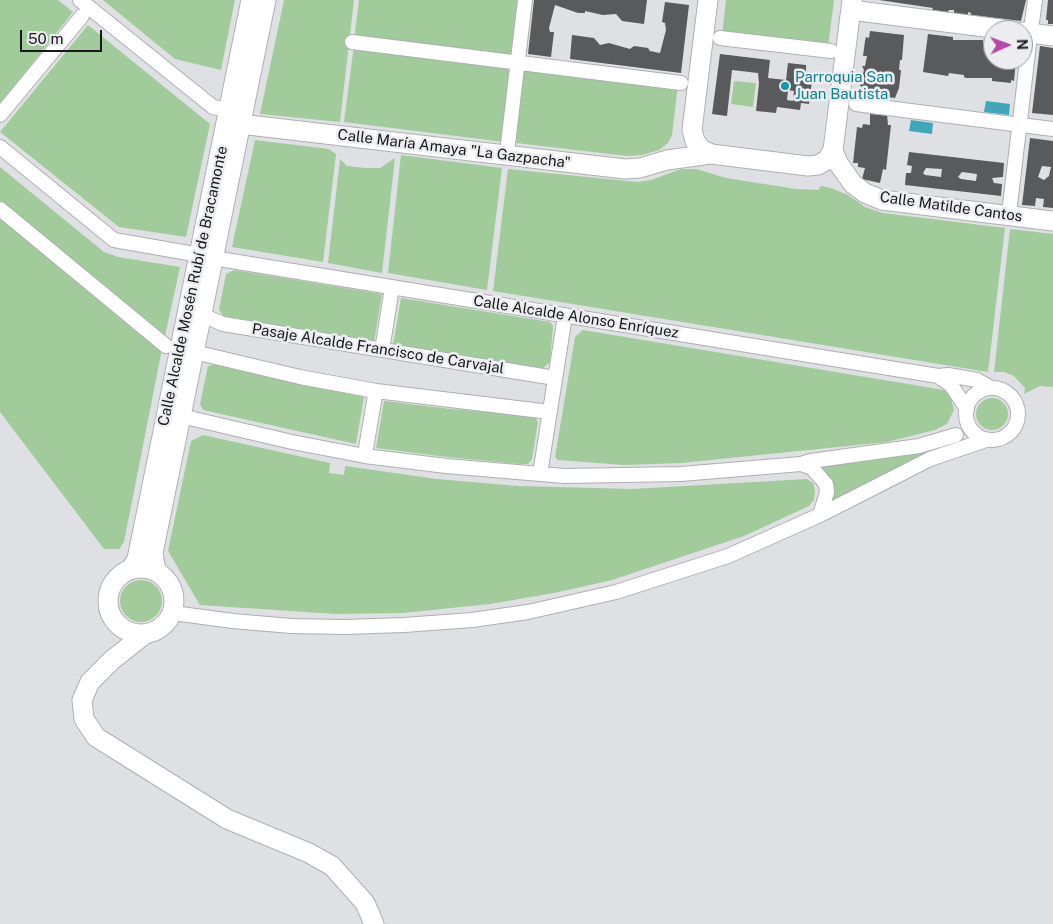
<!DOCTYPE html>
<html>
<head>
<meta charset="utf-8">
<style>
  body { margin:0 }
  #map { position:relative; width:1053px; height:924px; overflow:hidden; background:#dee0e3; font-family:"Public Sans",sans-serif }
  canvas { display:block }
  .north { position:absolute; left:983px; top:20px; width:50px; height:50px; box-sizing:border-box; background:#ebedf1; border:1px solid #97989b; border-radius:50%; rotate:88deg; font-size:14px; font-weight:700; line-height:20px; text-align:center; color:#18191a }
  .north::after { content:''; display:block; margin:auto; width:18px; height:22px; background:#b548a7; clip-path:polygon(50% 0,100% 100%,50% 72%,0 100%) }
  .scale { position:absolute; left:20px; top:30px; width:82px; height:22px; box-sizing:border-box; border:2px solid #18191a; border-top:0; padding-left:6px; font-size:15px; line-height:18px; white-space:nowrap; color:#18191a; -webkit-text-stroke:4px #ebedf1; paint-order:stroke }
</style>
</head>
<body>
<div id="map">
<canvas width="1053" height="924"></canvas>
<div class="north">N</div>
<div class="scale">50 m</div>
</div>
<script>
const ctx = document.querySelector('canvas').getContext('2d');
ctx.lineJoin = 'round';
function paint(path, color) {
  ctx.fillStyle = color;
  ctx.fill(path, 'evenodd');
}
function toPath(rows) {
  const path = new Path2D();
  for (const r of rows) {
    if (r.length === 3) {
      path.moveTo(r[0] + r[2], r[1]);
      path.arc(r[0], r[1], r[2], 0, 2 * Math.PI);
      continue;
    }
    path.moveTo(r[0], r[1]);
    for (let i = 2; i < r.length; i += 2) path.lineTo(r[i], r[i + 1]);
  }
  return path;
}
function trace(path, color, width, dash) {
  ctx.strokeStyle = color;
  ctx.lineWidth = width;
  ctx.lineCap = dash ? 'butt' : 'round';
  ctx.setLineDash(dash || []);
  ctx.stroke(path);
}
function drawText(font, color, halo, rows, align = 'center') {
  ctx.font = font + ' "Public Sans",sans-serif';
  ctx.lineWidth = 5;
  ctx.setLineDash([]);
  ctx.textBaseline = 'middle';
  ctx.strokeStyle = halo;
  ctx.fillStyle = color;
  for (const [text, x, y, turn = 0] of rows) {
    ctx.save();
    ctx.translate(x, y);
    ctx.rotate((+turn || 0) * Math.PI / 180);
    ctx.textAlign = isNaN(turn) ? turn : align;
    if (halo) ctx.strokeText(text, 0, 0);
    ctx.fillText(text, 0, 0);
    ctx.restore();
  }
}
paint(toPath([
  [0,0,58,0,73,12,0,104],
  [103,0,235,0,221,70,175,59],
  [284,0,354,0,340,122,260,114],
  [359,0,522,0,515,60,354,40],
  [726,0,834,0,828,48,722,35],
  [88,25,210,124,186,237,119,227,0,132],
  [354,45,510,65,504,142,344,122],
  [520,66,678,85,672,135,668,143,659,150,642,155,627,156,516,143,518,128,511,128],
  [734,81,756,83,753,107,731,104],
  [255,140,329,149,336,154,323,262,232,247],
  [401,155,502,168,487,290,388,273],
  [395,158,382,273,328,263,340,159,347,166,365,168,380,168],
  [0,167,104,252,118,257,180,267,165,336,0,201],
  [508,169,637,182,651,180,681,169,696,169,726,178,796,189,818,190,821,186,831,188,848,195,865,207,883,213,1005,228,988,372,493,291],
  [0,218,162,349,124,542,119,549,104,549,0,412],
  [1010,229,1053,234,1053,387,1040,386,1024,394,1025,388,1014,376,1004,372,994,372],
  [234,270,382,294,374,342,225,318,219,310,226,274],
  [401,298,550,322,553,326,550,362,541,370,393,345],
  [583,330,944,390,950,395,954,410,947,424,935,430,887,442,681,463,624,465,558,460,555,457,575,337],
  [216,364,364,397,356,444,203,410,200,404,208,366],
  [992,414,16],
  [384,401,451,409,534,416,538,422,532,459,528,464,519,464,447,457,376,448],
  [203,435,330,463,329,473,344,475,345,466,437,479,518,486,632,489,807,479,813,483,815,491,814,500,809,506,744,536,612,580,554,593,490,604,403,613,336,614,200,605,168,551,191,441],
  [932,449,829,504,811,464],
  [141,601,21]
]), '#a2cb9b');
paint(toPath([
  [986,101,1010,104,1009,115,984,112],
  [911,120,933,123,932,134,909,131]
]), '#40a7bb');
paint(toPath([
  [534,0,647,0,644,24,622,21,616,14,603,15,585,11,585,13,578,13,555,5,549,28,550,32,554,32,551,57,528,54],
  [879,0,1026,0,1021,21,971,15,971,13,968,12,968,15,954,13,954,10,949,10,948,12,932,10,933,8],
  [1048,0,1053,0,1053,24,1048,24,1048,20,1046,20],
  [665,2,689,5,681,73,570,59,572,35,594,38,600,45,609,43,630,49,634,46,648,48,650,51,660,53,666,30,665,23,662,22],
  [870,31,904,35,902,60,900,60,899,70,901,70,899,88,895,98,862,94,860,84,864,70,862,66,865,66,867,56,863,56,865,41,866,37,869,38],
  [928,34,953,37,953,40,983,40,983,43,993,45,993,60,1016,60,1014,81,1011,80,1011,83,992,81,992,78,966,78,964,77,964,75,949,73,948,76,923,72],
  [1040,46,1053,48,1053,115,1032,113],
  [720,54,770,60,768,78,786,80,788,63,806,65,806,72,813,73,809,104,801,103,800,110,777,107,776,113,756,111,759,83,758,73,732,70,727,116,712,114],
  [788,90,794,91,793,101,787,100],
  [882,113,887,114,888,125,891,125,886,170,883,169,880,183,862,179,865,168,858,167,858,163,853,163,857,127,862,128,863,124,870,125,870,114,882,115],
  [1030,138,1053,141,1053,208,1043,207,1044,199,1036,198,1035,206,1022,205],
  [1042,166,1051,167,1049,176,1044,180,1038,177],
  [909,152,1004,163,1003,177,992,178,994,183,1002,184,1001,196,905,185,906,173,911,173,912,166,907,165],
  [926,168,942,169,941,177,925,175,923,173],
  [962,172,977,174,976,181,961,179,958,177]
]), '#585a5c');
const street = toPath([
  [80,0,213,107,229,110],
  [1032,22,1035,0],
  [720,38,831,51],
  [352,42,681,83],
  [856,104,1053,129],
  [0,115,82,16],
  [508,144,525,0],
  [0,147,114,240,200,255],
  [1010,205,1029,44],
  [0,209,166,346],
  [213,258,938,376,948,375,977,380,991,388],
  [202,315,223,324,555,378],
  [383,344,391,294],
  [194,352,300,377,376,391,550,412],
  [938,376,951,385,967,409],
  [992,414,26],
  [181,416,292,442,365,456,446,466,564,476,681,474,801,464,811,461,919,446,956,435],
  [366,448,375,396],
  [801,464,812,468,826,484,827,492,820,515],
  [540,474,565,316],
  [173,613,233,621,291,626,345,627,404,625,472,620,528,612,616,592,728,556,820,515,930,459,986,440]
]);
const secondary = toPath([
  [708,0,692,130,695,141,701,149,711,154,808,166,818,165,827,160,833,150,852,0],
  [851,10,1008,30],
  [1023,32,1053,36],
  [240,124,625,169,640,168,667,160,711,154],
  [833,150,838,163,853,184,865,193,882,200,1053,221],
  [141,601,33],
  [130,570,137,559,251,0],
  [156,571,153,553,266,0],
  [145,634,112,660,90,682,82,700,84,719,96,737,227,819,309,853,332,866,365,903,374,924]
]);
trace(street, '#adafb2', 16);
trace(secondary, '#adafb2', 21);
trace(street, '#fff', 14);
trace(secondary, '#fff', 19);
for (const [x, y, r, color] of [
  [785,86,5,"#0f9aa8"]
]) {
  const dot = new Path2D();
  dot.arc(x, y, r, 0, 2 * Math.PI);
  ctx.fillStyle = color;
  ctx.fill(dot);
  trace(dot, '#ebedf1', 2);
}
drawText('15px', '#0d838f', '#ebedf1', [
  ["Parroquia San",795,77],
  ["Juan Bautista",795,94]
], 'left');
drawText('15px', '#18191a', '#ebedf1', [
  ["Calle María Amaya \"La Gazpacha\"",454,149,7],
  ["Calle Matilde Cantos",951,207,8],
  ["Calle Alcalde Mosén Rubí de Bracamonte",193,286,-78],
  ["Calle Alcalde Alonso Enríquez",576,317,9],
  ["Pasaje Alcalde Francisco de Carvajal",378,349,9]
]);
</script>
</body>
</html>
